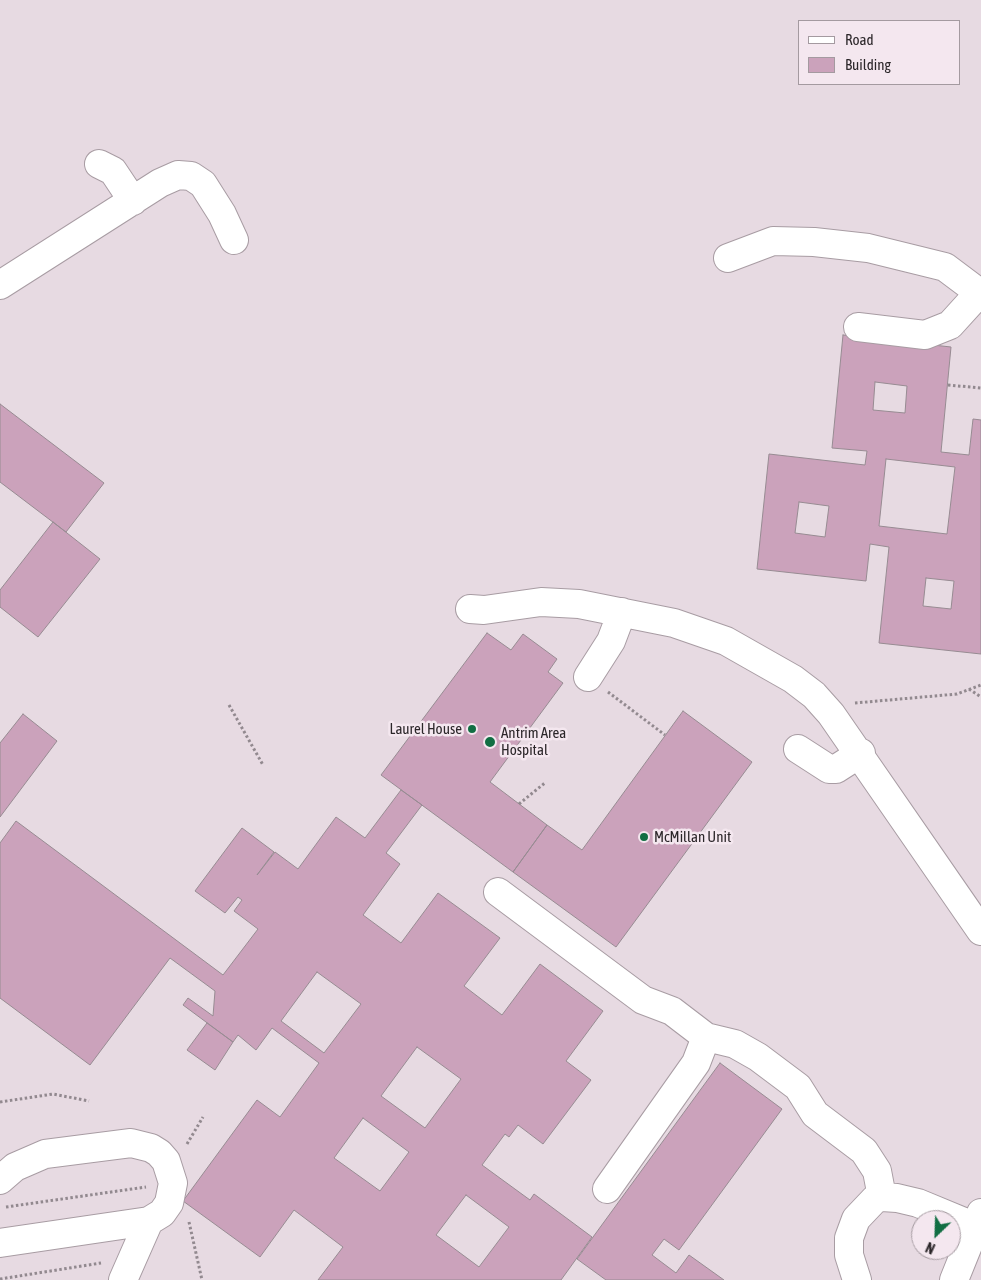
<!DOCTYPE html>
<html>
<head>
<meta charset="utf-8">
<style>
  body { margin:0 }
  #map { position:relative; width:981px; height:1280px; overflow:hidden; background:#e7dae2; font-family:"Asap Condensed",sans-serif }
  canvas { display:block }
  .legend { position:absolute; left:798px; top:20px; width:162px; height:65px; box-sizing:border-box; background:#f4e7ef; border:1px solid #a49aa0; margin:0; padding:6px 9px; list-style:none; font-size:15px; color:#2b2629 }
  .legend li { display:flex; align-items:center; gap:10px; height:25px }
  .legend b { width:25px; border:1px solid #a49aa0 }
  .north { position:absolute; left:911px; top:1210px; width:50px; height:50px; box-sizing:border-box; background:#f4e7ef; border:1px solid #a49aa0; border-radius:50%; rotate:204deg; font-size:14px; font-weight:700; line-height:20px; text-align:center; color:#2b2629 }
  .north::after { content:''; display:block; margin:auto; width:18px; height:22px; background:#116e43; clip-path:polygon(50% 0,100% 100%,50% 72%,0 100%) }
</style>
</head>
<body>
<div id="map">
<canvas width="981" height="1280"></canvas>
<ul class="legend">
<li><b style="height:6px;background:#fff"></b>Road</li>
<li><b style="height:14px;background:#cba2bb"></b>Building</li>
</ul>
<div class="north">N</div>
</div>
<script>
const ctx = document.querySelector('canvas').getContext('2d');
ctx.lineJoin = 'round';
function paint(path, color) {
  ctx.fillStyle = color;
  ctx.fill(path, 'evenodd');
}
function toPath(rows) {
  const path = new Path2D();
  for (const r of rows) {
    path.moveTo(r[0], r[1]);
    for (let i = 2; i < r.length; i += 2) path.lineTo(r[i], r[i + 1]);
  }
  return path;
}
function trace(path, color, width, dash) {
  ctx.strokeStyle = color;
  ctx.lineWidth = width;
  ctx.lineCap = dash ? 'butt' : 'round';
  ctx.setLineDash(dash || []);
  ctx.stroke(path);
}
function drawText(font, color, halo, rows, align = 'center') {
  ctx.font = font + ' "Asap Condensed",sans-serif';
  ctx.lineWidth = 5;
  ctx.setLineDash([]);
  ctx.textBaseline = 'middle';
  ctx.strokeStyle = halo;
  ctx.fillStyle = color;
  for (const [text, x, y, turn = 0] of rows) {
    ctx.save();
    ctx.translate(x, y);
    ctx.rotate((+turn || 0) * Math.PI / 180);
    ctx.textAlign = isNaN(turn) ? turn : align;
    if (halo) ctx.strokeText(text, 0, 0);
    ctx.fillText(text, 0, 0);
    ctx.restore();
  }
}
const building = toPath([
  [843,335,951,347,941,452,969,455,973,419,981,420,981,654,879,643,889,547,870,544,866,581,757,569,769,454,865,465,867,451,832,448,843,335],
  [875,382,907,386,905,413,873,410,875,382],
  [886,459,955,467,947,534,879,526,886,459],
  [799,502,829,506,825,537,795,533,799,502],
  [926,578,954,581,951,609,923,606,926,578],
  [0,404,104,483,66,532,0,482,0,404],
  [53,522,100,559,38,637,0,607,0,590,53,522],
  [487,633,511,650,523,634,557,659,548,672,563,683,490,782,547,825,513,872,381,775,487,633],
  [683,711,752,762,616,947,513,872,547,825,582,850,683,711],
  [23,714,57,741,0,817,0,743,23,714],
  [401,790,422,805,386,853,400,864,363,915,401,943,438,893,500,938,464,986,502,1015,540,964,603,1011,566,1061,591,1080,543,1144,518,1125,509,1137,505,1134,482,1165,530,1200,534,1194,592,1237,561,1280,318,1280,343,1247,294,1210,260,1257,183,1201,257,1100,280,1117,319,1063,272,1028,256,1050,238,1035,233,1042,183,1005,188,998,213,1016,215,991,170,958,90,1065,0,998,0,843,16,821,223,975,258,929,234,911,242,900,238,897,225,913,195,891,242,828,274,852,257,875,275,852,298,869,336,817,365,838,401,790],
  [317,972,361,1004,324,1053,281,1021,317,972],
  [417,1047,461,1079,425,1128,381,1096,417,1047],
  [363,1118,409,1152,380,1191,334,1158,363,1118],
  [466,1195,509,1227,479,1267,436,1235,466,1195],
  [207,1023,233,1042,215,1070,187,1050,207,1023],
  [720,1063,782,1109,679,1250,664,1239,652,1255,676,1273,689,1255,724,1280,606,1280,577,1259,720,1063]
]);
paint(building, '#cba2bb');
trace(building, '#978b92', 1);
const minor = toPath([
  [99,164,113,171,133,201],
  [728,258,773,241,814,242,868,248,945,267,981,294],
  [0,285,160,183,178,175,191,176,203,184,222,214,234,240],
  [858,327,925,335,950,325,979,293],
  [470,609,484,610,541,602,579,604,674,623,726,641,793,679,814,695,831,714,981,931],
  [588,677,611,641,622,612],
  [798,749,829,769,836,769,861,753],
  [498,892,643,1000,672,1011,706,1037,735,1044,758,1057,798,1087,815,1114,864,1151,877,1171,882,1197],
  [0,1180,15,1167,45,1154,131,1143,151,1148,159,1153,166,1161,173,1183,169,1203,162,1213,149,1221,0,1243],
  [607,1189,696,1063,706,1037],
  [123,1280,149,1221],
  [857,1280,849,1255,849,1238,856,1219,875,1199,882,1197,897,1198,918,1203,976,1227],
  [954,1280,981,1213]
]);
trace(minor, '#a89ca3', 30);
trace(toPath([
  [948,385,981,388],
  [969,689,981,697],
  [608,692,665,735],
  [855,703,957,694,981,685],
  [229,705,263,765],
  [519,804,546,782],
  [0,1102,53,1094,89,1101],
  [187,1144,203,1117],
  [6,1207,146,1187],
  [189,1222,202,1280],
  [0,1279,101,1263]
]), '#92898f', 3, [2.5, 2.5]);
trace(minor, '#fff', 28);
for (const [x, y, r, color] of [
  [472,729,5,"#116e43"],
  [490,742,6,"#116e43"],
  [644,837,5,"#116e43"]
]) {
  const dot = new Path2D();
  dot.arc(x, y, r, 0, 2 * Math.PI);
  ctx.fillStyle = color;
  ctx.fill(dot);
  trace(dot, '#f4e7ef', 2);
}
drawText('15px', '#2b2629', '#f4e7ef', [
  ["Laurel House",462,729,"right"],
  ["Antrim Area",501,733],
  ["Hospital",501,750],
  ["McMillan Unit",654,837]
], 'left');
</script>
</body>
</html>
